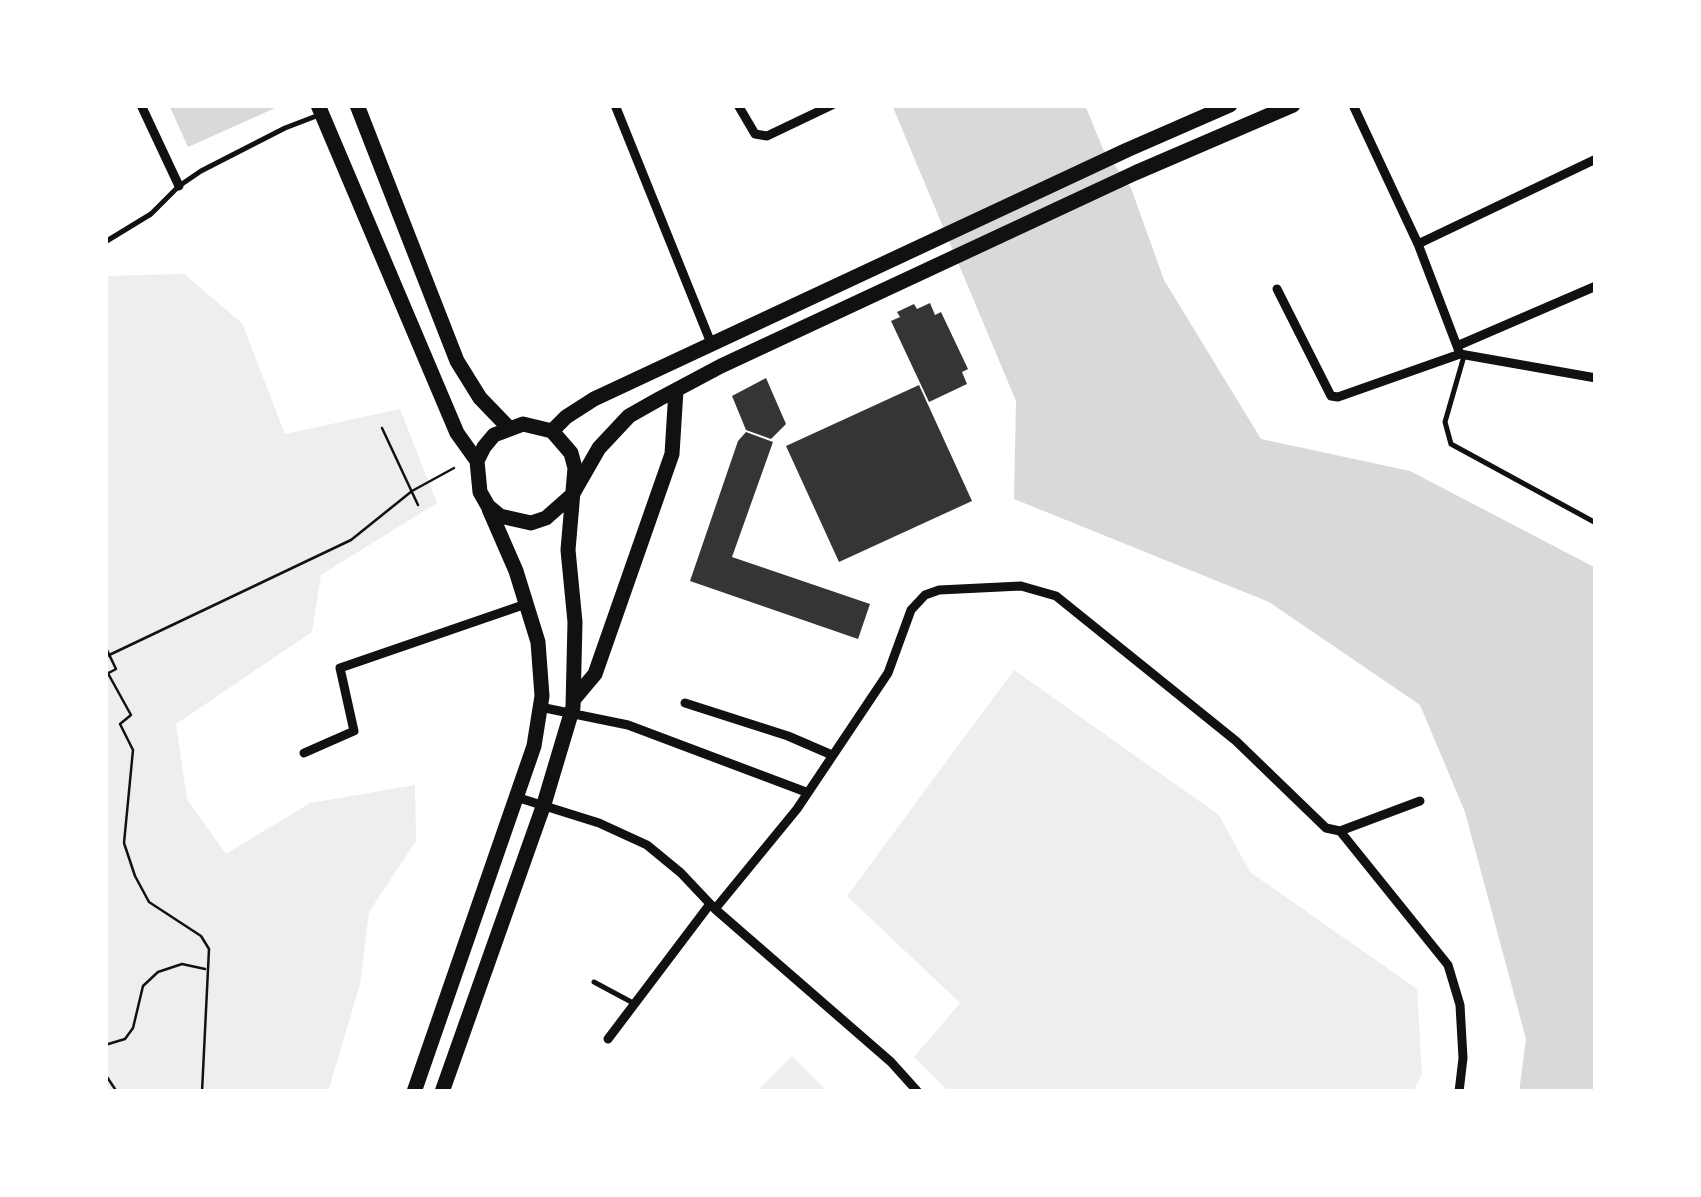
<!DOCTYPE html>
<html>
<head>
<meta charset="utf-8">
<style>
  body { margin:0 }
  #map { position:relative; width:1701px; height:1197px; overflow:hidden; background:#fff; font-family:Signika,sans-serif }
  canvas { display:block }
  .frame { position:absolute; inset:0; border:108px solid #fff; pointer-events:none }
</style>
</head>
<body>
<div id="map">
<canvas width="1701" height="1197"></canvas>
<div class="frame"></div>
</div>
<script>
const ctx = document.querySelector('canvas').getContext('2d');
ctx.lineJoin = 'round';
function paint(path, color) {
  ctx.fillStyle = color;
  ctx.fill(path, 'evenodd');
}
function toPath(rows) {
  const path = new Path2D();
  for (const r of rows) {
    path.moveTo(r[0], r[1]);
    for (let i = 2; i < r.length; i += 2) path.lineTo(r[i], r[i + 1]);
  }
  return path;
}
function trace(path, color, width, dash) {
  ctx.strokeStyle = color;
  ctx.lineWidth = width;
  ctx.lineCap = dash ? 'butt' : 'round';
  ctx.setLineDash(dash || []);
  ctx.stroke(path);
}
paint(toPath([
  [184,274,242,323,285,434,400,409,437,503,321,575,312,632,176,724,187,799,226,854,310,803,415,785,416,841,369,912,360,984,328,1092,105,1092,105,276],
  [1014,670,1219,815,1250,872,1417,989,1422,1074,1413,1092,949,1092,914,1057,960,1003,847,896],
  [792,1056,828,1092,756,1092]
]), '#eee');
paint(toPath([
  [169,105,282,105,188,147],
  [892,105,1085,105,1103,149,1131,188,1164,280,1261,439,1410,471,1596,568,1596,1092,1519,1092,1526,1039,1465,812,1420,705,1269,602,1014,499,1016,401]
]), '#d9d9d9');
paint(toPath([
  [930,303,935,315,941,312,968,369,962,372,967,384,929,402,891,321,900,317,897,312,914,304,917,309],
  [766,378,786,424,771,439,746,430,732,396],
  [919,385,972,501,839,562,786,446],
  [746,432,773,442,732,557,870,604,858,639,690,581,738,441]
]), '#353535');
trace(toPath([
  [382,428,418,505],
  [105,646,116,669,105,675],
  [105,657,351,540,412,491,454,468],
  [105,668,131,715,120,724,133,750,124,843,135,876,149,902,201,936,209,949,202,1092],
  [105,1045,125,1039,133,1028,143,986,158,972,182,964,205,969],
  [105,1074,117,1092]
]), '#111', 2.5);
trace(toPath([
  [105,242,151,214,179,186,201,171,285,128,319,115],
  [1464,356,1445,422,1451,444,1596,523],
  [594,982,635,1004]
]), '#111', 5);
trace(toPath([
  [141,105,179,186],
  [615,105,711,343],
  [738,105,755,134,767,136,832,105],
  [1353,105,1418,244,1460,354],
  [1418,244,1596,159],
  [1277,289,1331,396,1338,397,1460,354,1596,378],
  [1457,346,1596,286],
  [685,703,788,736,832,755],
  [540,707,628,725,806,792],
  [304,753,354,731,340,668,526,604],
  [516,797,599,823,647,845,681,873,715,909,891,1062,918,1092],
  [1340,831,1448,965,1460,1005,1463,1058,1459,1092],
  [715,909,797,809,888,673,911,610,925,595,939,590,1021,586,1056,596,1236,741,1326,828,1340,831,1420,801],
  [608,1039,710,904]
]), '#111', 9);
trace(toPath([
  [552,431,566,417,594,399,1127,150,1230,105],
  [572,495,599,448,629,416,659,399,721,366,1135,173,1293,105],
  [574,699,595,674,672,454,676,390]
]), '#111', 15);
trace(toPath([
  [318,105,457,433,477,461],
  [357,105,457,361,480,398,508,427],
  [414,1092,534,746,542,696,538,642,516,571,489,509],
  [442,1092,544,804,573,707,575,622,568,550,575,468,571,453,552,431,523,424,494,435,484,447,477,461,480,492,488,506,500,516,531,523,546,518,572,495]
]), '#111', 15);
</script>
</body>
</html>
